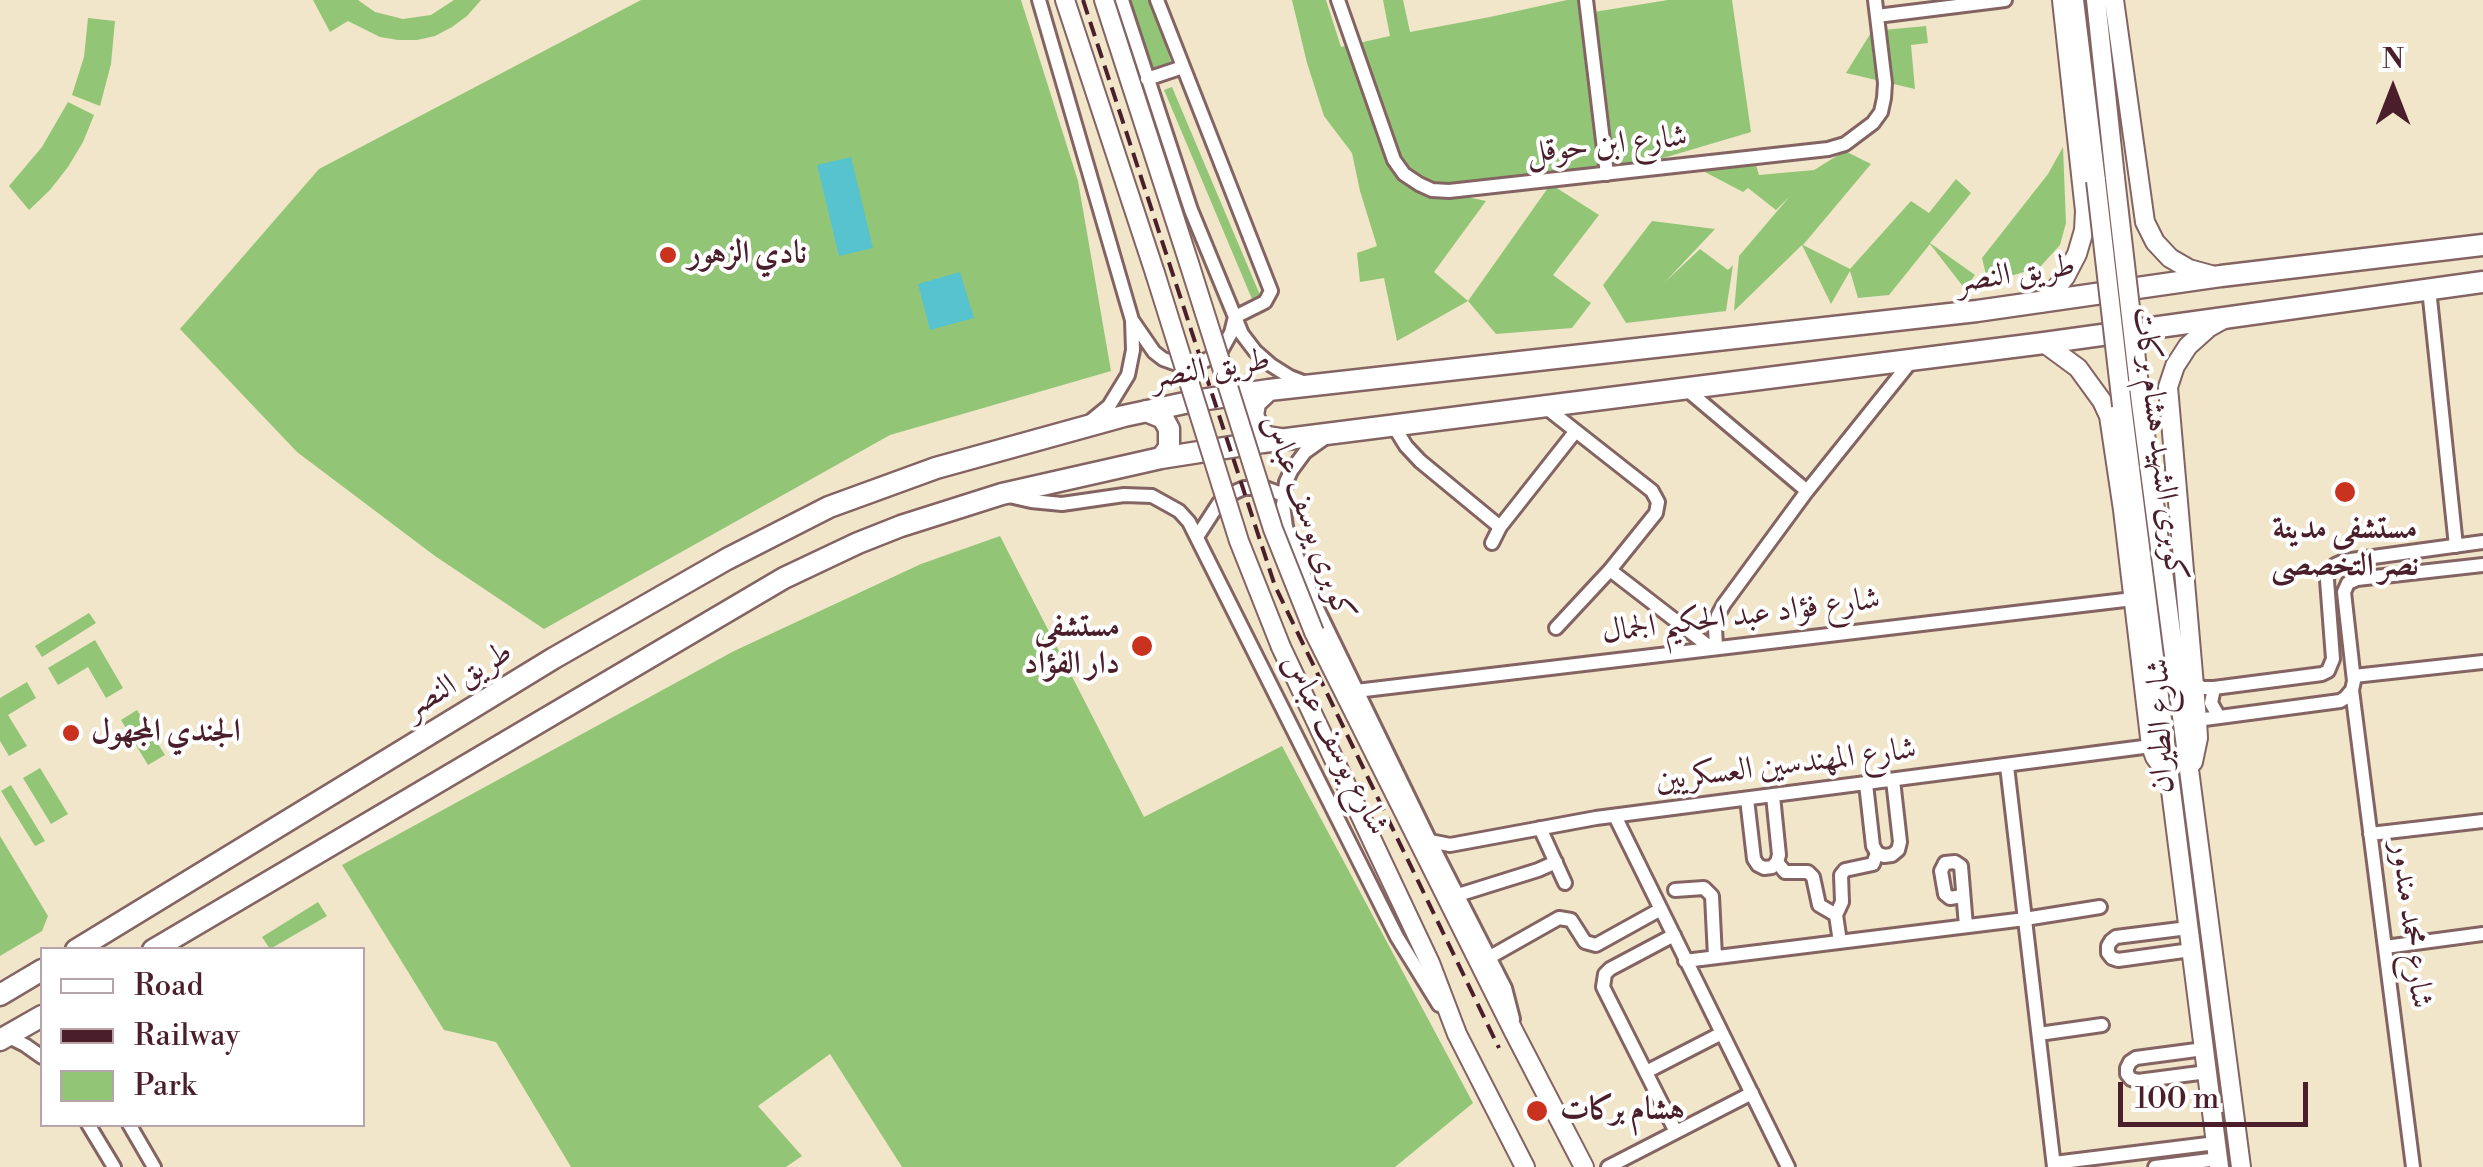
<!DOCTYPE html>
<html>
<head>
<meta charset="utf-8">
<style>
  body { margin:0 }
  #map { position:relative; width:2483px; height:1167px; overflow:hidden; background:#f1e5ca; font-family:"Libre Bodoni",serif }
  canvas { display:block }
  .legend { position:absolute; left:40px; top:947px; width:325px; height:180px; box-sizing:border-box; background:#fff; border:2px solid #b7a5aa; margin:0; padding:12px 18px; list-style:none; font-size:30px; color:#4a1f2b }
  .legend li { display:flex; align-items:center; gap:20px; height:50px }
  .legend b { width:50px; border:2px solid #b7a5aa }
  .north { position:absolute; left:2343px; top:40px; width:100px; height:100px; -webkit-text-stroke:8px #fff; paint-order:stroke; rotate:0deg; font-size:28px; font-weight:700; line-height:40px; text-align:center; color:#4a1f2b }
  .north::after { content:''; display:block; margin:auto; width:35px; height:45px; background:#4a1f2b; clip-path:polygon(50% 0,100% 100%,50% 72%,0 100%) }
  .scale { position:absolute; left:2118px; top:1082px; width:190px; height:45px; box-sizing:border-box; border:5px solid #4a1f2b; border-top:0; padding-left:12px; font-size:30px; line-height:35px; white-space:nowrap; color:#4a1f2b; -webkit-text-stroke:8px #fff; paint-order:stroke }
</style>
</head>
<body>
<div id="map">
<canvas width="2483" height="1167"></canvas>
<ul class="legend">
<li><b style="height:12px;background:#fff"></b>Road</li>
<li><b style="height:12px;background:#4a1f2b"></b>Railway</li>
<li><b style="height:28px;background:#92c676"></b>Park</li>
</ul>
<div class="north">N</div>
<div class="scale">100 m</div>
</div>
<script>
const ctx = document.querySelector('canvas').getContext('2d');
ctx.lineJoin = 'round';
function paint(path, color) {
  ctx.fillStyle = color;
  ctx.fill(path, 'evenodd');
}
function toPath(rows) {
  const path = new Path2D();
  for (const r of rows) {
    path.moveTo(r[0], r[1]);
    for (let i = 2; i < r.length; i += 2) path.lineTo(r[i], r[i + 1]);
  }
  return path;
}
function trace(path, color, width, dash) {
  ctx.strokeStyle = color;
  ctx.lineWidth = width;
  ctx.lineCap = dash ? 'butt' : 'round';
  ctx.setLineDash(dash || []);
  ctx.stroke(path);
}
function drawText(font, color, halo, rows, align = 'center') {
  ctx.font = font + ' "Libre Bodoni",Amiri,serif';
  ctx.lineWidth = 8;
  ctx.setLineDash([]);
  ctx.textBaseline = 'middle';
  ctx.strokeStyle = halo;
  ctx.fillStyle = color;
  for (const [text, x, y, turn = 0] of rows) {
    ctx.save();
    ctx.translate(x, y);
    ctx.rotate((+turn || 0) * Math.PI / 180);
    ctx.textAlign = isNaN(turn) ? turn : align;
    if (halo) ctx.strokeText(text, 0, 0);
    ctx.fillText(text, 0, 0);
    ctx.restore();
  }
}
paint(toPath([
  [313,0,358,0,375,12,403,19,431,15,454,0,481,0,467,16,452,27,435,36,417,40,398,40,380,37,348,21,330,32],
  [641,0,1021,0,1078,181,1111,371,890,435,544,629,435,556,297,452,180,329,319,169],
  [1131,0,1151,0,1171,62,1153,68],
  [1292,0,1326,0,1341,47,1390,36,1383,0,1403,0,1410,32,1490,17,1567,0,1592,0,1594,12,1668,0,1732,0,1751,132,1606,175,1552,185,1599,215,1553,275,1591,303,1572,328,1496,334,1468,301,1397,341,1384,278,1360,282,1357,253,1377,246,1360,191,1352,153,1324,116,1307,63],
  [1550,185,1468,301,1434,272,1486,201,1467,197],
  [88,18,115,21,111,64,100,106,72,95,84,57],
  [1926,26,1928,43,1911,45,1915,89,1846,73,1872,31],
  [1172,87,1260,295,1252,299,1164,90],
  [68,102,94,115,83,142,68,167,50,190,29,210,9,186,42,147],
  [2063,147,2066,223,2060,245,2040,267,1988,283,1982,258,2048,174],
  [1845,151,1871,164,1803,245,1850,269,1911,201,1929,213,1956,179,1971,193,1930,243,1975,275,1965,289,1930,244,1889,295,1858,298,1850,271,1831,304,1802,245,1734,311,1739,256,1790,196,1776,210,1748,188,1743,192,1703,171,1756,165,1759,175,1814,170],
  [1652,221,1715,229,1665,282,1700,249,1728,270,1733,265,1726,311,1626,323,1603,285],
  [1000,536,1144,817,1282,746,1473,1103,1395,1167,902,1167,830,1054,758,1106,802,1156,786,1167,571,1167,496,1042,444,1030,342,865,734,651,921,564],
  [89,613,96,623,42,657,35,646],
  [95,640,123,688,106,698,88,667,58,685,48,668],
  [27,682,36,698,8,715,27,746,9,756,0,741,0,698],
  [137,710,165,755,148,765,121,720],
  [40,768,68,814,51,824,23,778],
  [11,785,45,841,35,846,1,791],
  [0,836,48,916,42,931,0,956],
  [318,902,327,916,270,949,262,937]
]), '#92c676');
paint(toPath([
  [851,157,873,248,839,256,817,165],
  [960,272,974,318,930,330,918,284]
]), '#57c3cf');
const minor = toPath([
  [1039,0,1132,320,1133,350,1128,375,1109,406,1092,420],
  [1122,0,1191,210,1242,334,1255,351,1271,365,1290,377,1303,382],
  [1338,0,1394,160,1404,174,1419,184,1432,190,1449,191,1828,149,1845,144,1873,123,1881,112,1884,98,1885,83,1875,0],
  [1586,0,1607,174],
  [1877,16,2005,0],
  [1147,79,1183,67],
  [2429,289,2456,546],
  [1132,320,1154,352,1163,359,1180,365,1199,364,1215,355,1222,349,1231,333,1235,317,1265,302,1271,291,1157,0],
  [1686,389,1807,491],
  [1544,406,1652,491,1658,502,1656,513,1610,570,1556,628],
  [1393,425,1406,446,1420,461,1500,527],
  [1326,437,1305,452,1291,471,1286,482,1283,505,1286,527,1315,604,1430,841,1505,988,1513,1019],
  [1009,496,1031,501,1062,504,1124,495,1152,496,1179,511,1189,522,1397,937,1439,1005],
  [1197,537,1219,503,1235,492,1244,488,1265,488,1284,495],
  [1492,543,1500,527,1575,432],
  [1610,570,1711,648],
  [1716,648,1715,627,1718,615,1724,604,1807,491,1913,359],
  [2354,676,2483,662],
  [2193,683,2203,688,2214,688,2322,674,2328,671,2333,659,2327,580,2328,574,2335,565,2344,561,2483,542],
  [2214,688,2211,703,2219,717],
  [2352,690,2413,1167],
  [1356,691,2133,599],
  [2197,720,2340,701,2345,698,2352,690,2354,681,2344,592,2348,583,2357,579,2483,565],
  [2007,766,2054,1167],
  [1866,784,1873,846,1877,853,1884,856,1892,855,1898,850,1900,842,1893,780],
  [1747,799,1754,859,1758,865,1764,868,1772,867,1777,862,1779,855,1773,796],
  [1615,816,1788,1167],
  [1540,828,1565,883],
  [2370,834,2483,821],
  [1430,841,1450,845,1596,818,2151,746],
  [1777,862,1785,872,1808,872,1813,877,1819,905,1836,915],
  [1675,890,1704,888,1712,896,1715,957],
  [1458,895,1538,870,1556,862],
  [1962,896,1950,898,1945,894,1941,871,1945,863,1955,862,1961,866,1966,926],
  [2188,928,2116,937,2111,941,2108,946,2108,953,2112,958,2118,960,2191,950],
  [1674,935,1610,969,1605,974,1603,987,1676,1132],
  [1840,942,1836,915,1842,902,1841,875,1845,870,1873,864,1877,853],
  [2385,947,2483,934],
  [1490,957,1559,918,1571,920,1585,942,1596,945,1661,909],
  [1685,961,2025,919,2100,907],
  [2039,1034,2102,1025],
  [7,1036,25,1045,42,1057],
  [2204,1049,2136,1058,2130,1062,2127,1068,2127,1074,2131,1079,2138,1081,2207,1072],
  [1646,1072,1722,1033],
  [88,1124,114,1167],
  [129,1124,154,1167],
  [2054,1163,2216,1143],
  [1608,1167,1752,1093],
  [2155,1167,2218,1159]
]);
const major = toPath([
  [1065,0,1155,273],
  [1104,0,1189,263],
  [2074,0,2096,181],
  [2096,0,2115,178],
  [2114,0,2145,222,2155,242,2170,258,2189,269,2211,275],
  [2040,303,2049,297,2065,277,2077,254,2084,230,2085,211,2062,0],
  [2044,343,2078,368,2102,401,2109,416,2123,510,2151,746,2155,757,2166,772],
  [2141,403,2241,1167],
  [2122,406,2219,1167],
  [1314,632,1514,1032,1584,1167],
  [1281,647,1430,963,1457,1034,1525,1167],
  [2193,762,2198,738,2197,720,2168,387,2175,366,2188,346,2208,328,2224,319]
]);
const highway = toPath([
  [1269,390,1255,403,1253,416,1262,433,1267,437,1280,439],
  [1146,411,1163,418,1169,429,1169,448,1161,458],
  [76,950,554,658,727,559,829,507,936,468,1124,416,1194,401,1269,390,1977,311,2221,276,2483,245],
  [153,950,784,578,858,543,901,526,1002,494,1161,458,1263,442,2044,343,2483,282],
  [0,995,42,970],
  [0,1040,42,1016]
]);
trace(minor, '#846463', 18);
trace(major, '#846463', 22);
trace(highway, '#846463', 25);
trace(minor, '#fff', 12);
trace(major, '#fff', 18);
trace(highway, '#fff', 20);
trace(toPath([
  [1083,0,1275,586,1499,1048]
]), '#4a1f2b', 4, [15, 8]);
const majorBridge = toPath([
  [2115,178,2141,403],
  [2096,181,2122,406],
  [1189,263,1273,529,1314,632],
  [1155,273,1239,541,1281,647]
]);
trace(majorBridge, '#846463', 22, []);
trace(majorBridge, '#fff', 18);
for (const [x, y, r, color] of [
  [668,255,10,"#c8321e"],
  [2345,492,12,"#c8321e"],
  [1142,646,12,"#c8321e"],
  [71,733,10,"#c8321e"],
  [1537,1111,12,"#c8321e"]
]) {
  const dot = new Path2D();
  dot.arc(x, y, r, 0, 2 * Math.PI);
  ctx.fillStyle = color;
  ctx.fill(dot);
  trace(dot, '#fff', 4);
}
drawText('32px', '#4a1f2b', '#fff', [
  ["شارع ابن حوقل",1607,146,-6],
  ["طريق النصر",2016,275,-8],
  ["طريق النصر",1211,370,-9],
  ["كوبرى الشهيد هشام بركات",2158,444,83],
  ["كوبرى يوسف عباس",1307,518,70],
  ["شارع فؤاد عبد الحكيم الجمال",1741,617,-7],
  ["طريق النصر",459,681,-31],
  ["شارع الطيران",2162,726,-92],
  ["شارع يوسف عباس",1334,745,63],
  ["شارع المهندسين العسكريين",1786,766,-7],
  ["شارع محمد مندور",2410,925,83]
]);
drawText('bold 32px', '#4a1f2b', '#fff', [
  ["نادي الزهور",688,255],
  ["مستشفى مدينة",2345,530,"center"],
  ["نصر التخصصى",2345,567,"center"],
  ["مستشفى",1120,628,"right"],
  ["دار الفؤاد",1120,665,"right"],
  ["الجندي المجهول",91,733],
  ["هشام بركات",1560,1111]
], 'left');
</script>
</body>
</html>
